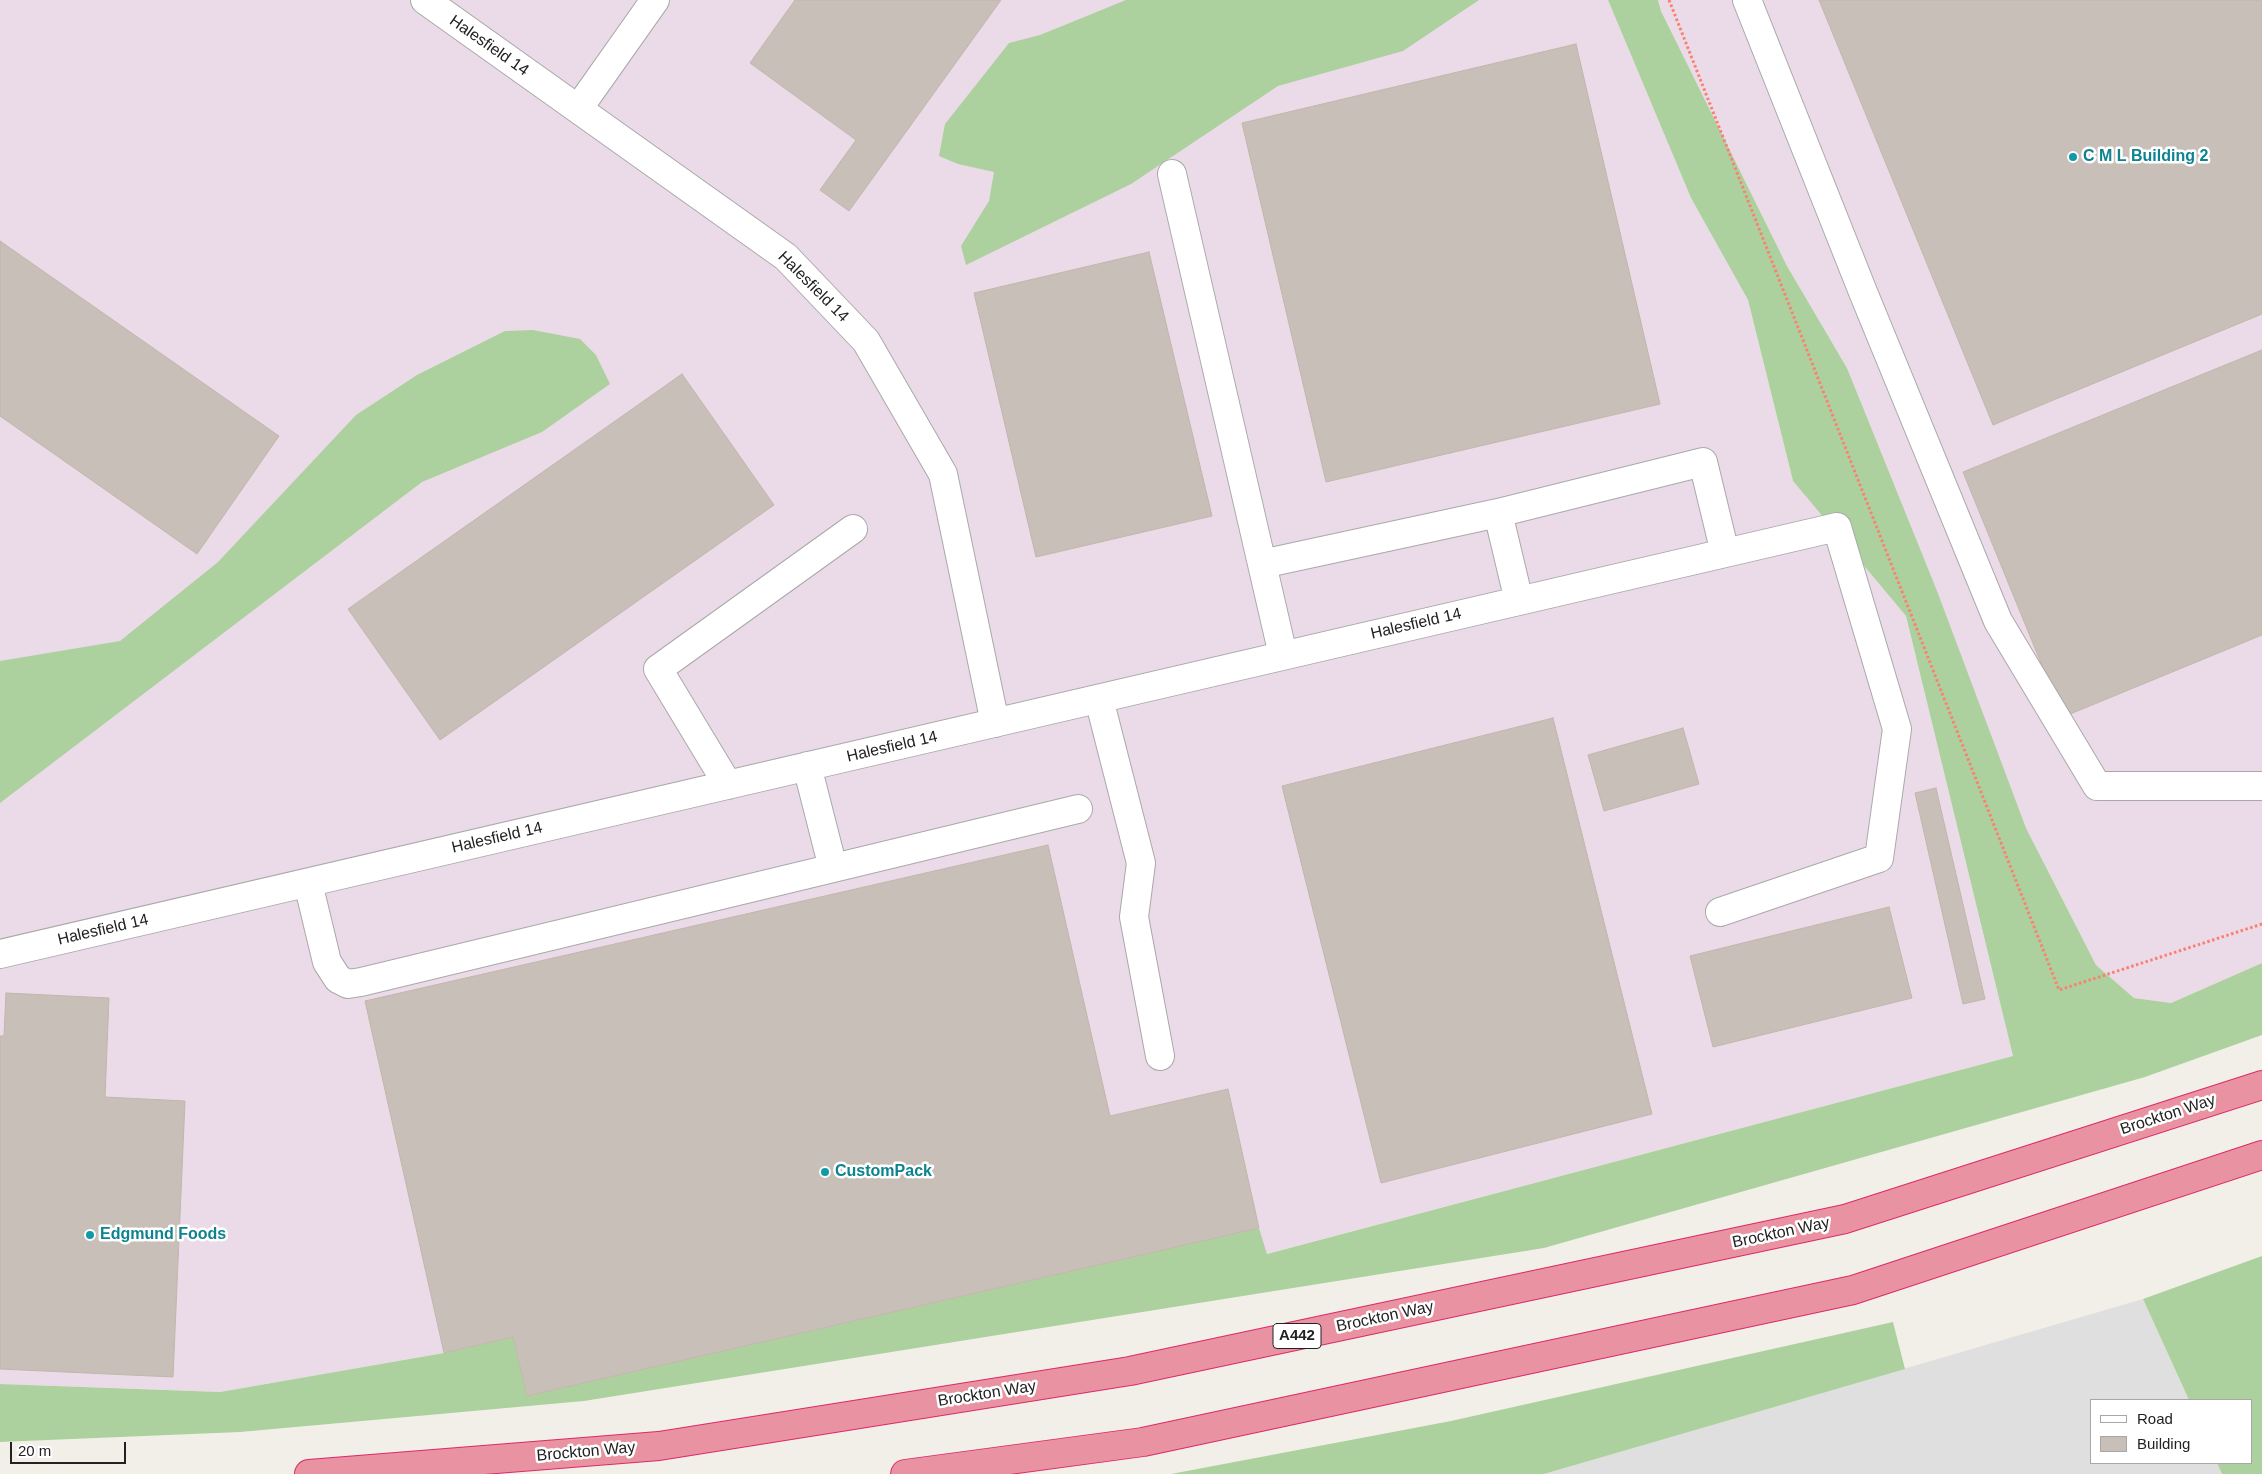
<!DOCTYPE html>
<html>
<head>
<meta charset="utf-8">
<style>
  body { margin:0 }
  #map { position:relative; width:2262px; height:1474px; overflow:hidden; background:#f2efe9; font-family:Arial,sans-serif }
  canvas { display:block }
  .legend { position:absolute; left:2090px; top:1399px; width:162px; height:65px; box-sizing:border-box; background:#fff; border:1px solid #a7a7a7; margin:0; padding:6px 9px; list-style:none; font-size:15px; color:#222 }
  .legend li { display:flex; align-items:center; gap:10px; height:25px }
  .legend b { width:25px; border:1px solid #a7a7a7 }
  .scale { position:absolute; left:10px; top:1442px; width:116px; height:22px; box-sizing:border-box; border:2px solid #222; border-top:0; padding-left:6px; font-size:15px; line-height:18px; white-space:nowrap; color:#222; -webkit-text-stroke:4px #fff; paint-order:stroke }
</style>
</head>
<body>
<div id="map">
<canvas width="2262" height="1474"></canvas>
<ul class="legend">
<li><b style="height:6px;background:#fff"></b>Road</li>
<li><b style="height:14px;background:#c7bfb8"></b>Building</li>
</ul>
<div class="scale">20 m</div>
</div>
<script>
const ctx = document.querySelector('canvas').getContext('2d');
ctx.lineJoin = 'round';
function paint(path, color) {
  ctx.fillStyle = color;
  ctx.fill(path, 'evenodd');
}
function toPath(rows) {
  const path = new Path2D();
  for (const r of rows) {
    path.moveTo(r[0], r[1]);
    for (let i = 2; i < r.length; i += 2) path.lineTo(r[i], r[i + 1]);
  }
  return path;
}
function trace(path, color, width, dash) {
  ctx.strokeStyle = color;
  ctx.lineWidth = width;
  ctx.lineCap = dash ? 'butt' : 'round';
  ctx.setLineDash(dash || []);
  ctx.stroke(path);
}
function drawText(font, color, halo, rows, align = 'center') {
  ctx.font = font + ' Arial,sans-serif';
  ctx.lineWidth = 5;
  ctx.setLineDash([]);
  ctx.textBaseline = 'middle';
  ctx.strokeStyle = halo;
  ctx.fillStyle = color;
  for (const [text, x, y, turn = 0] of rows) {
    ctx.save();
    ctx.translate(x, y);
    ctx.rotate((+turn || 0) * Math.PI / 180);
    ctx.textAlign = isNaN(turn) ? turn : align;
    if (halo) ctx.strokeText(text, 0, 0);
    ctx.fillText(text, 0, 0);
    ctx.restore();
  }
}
paint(toPath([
  [2143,1299,2189,1400,2091,1400,2091,1463,2217,1463,2222,1474,1544,1474]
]), '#e0dfdf');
paint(toPath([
  [0,0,1608,0,1691,198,1748,300,1793,481,1906,616,2013,1056,1266,1254,1259,1228,527,1396,513,1337,444,1353,220,1392,0,1384],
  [1658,0,2262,0,2262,963,2171,1003,2134,998,2096,965,2026,828,1847,368,1787,266,1661,11]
]), '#ebdbe8');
paint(toPath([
  [1126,0,1479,0,1403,51,1278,86,1131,184,966,265,961,246,989,201,994,172,958,164,939,156,945,124,1009,43,1040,35],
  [1608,0,1658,0,1661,11,1787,266,1847,368,1937,591,2026,828,2096,965,2134,998,2171,1003,2262,963,2262,1035,2145,1077,1544,1248,584,1401,240,1432,0,1442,0,1384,220,1392,444,1353,513,1337,527,1396,1259,1228,1267,1254,2013,1056,1906,616,1793,481,1748,300,1691,198],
  [533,330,580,339,596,355,610,384,542,432,422,482,0,803,0,661,120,641,218,562,356,415,417,375,505,331],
  [2262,1256,2262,1474,2222,1474,2217,1463,2251,1463,2251,1400,2189,1400,2143,1299],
  [1893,1322,1905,1369,1544,1474,1171,1474,1451,1421]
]), '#add19e');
const building = toPath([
  [795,0,1001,0,849,211,820,190,856,140,750,63,795,0],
  [1819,0,2262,0,2262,314,1993,425,1819,0],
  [1576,44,1660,404,1326,482,1242,123,1576,44],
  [0,241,279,436,197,554,0,416,0,241],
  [1149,252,1212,516,1036,557,974,293,1149,252],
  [2262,350,2262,635,2063,717,1963,472,2262,350],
  [682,374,774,505,440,740,348,609,682,374],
  [1553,718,1652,1114,1381,1183,1282,786,1553,718],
  [1683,728,1699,784,1604,811,1588,755,1683,728],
  [1936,788,1985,999,1963,1004,1915,793,1936,788],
  [1048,845,1110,1116,1228,1089,1259,1228,527,1396,513,1337,444,1353,365,1001,1048,845],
  [1889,907,1912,998,1713,1047,1690,956,1889,907],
  [6,993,109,998,105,1097,185,1101,173,1377,0,1369,0,1036,4,1036,6,993]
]);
paint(building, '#c7bfb8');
trace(building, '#c4b6ab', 1);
const minor = toPath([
  [425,0,786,257,866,341,943,474,995,723],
  [1747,0,1863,292,1998,621,2097,786,2262,786],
  [578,109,655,0],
  [1172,174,1283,655],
  [1498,513,1703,462,1725,553],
  [1262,564,1498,513,1519,601],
  [1099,699,1141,863,1134,917,1160,1056],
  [807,766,833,868],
  [728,785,658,669,853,529],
  [308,883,327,962,338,979,348,984,361,982,1078,809],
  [0,954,1837,527,1897,729,1879,858,1720,912]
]);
const highway = toPath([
  [309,1474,659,1446,1130,1371,1845,1219,2262,1085],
  [905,1474,1143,1442,1853,1290,2262,1155]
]);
trace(minor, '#a9a9a9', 30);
trace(highway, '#dc2a67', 30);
trace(toPath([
  [1669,0,2059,990,2262,924]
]), '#fa8072', 3, [2.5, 2.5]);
trace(minor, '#fff', 28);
trace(highway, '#e892a2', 28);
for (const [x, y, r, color] of [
  [2073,157,5,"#0f9aa8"],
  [825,1172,5,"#0f9aa8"],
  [90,1235,5,"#0f9aa8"]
]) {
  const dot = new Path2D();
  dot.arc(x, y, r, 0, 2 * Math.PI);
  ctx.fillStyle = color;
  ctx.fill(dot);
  trace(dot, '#fff', 2);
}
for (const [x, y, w] of [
  [1297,1336,48]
]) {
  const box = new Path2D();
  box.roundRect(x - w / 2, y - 12.5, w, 25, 4);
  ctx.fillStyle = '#fff';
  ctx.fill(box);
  trace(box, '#222', 1);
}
drawText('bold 15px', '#222', null, [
  ["A442",1297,1336]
]);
drawText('16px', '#222', '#fff', [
  ["Halesfield 14",489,46,35],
  ["Halesfield 14",813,287,45],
  ["Halesfield 14",1416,624,-13],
  ["Halesfield 14",892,747,-13],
  ["Halesfield 14",497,838,-13],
  ["Halesfield 14",103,930,-13],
  ["Brockton Way",2168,1115,-18],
  ["Brockton Way",1781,1233,-12],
  ["Brockton Way",1385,1317,-12],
  ["Brockton Way",987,1394,-9],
  ["Brockton Way",586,1452,-5]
]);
drawText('bold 16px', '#0d838f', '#fff', [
  ["C M L Building 2",2083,157],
  ["CustomPack",835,1172],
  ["Edgmund Foods",100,1235]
], 'left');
</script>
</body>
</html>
